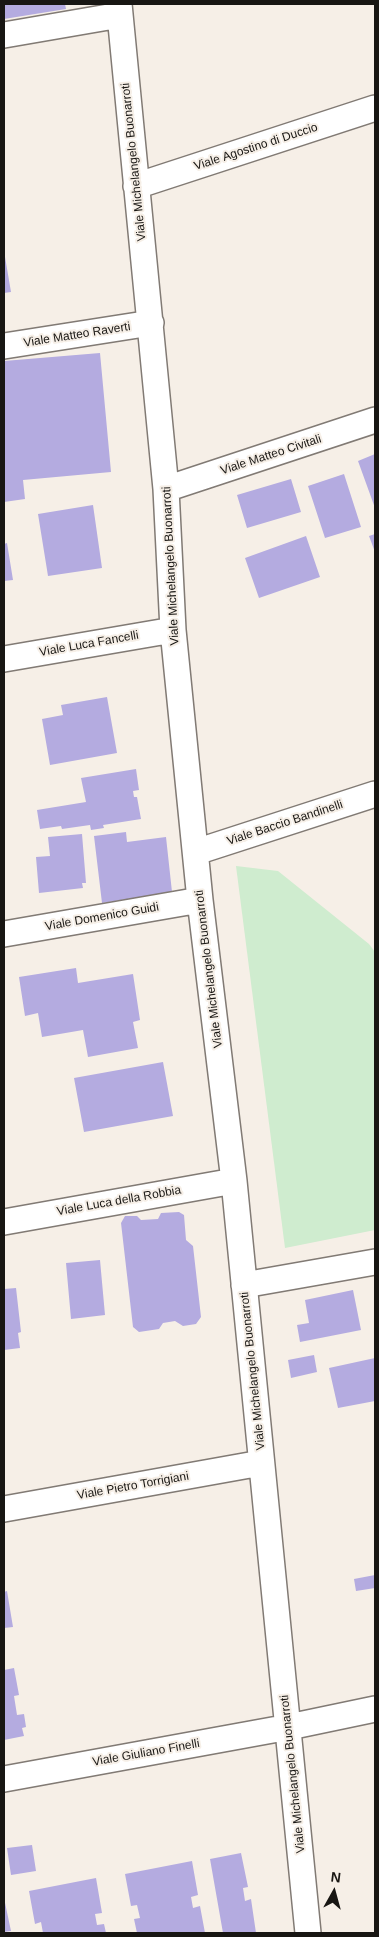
<!DOCTYPE html>
<html>
<head>
<meta charset="utf-8">
<style>
  body { margin:0 }
  #map { position:relative; width:379px; height:1937px; overflow:hidden; background:#f6efe7; font-family:Arial,sans-serif }
  canvas { display:block }
  .frame { position:absolute; inset:0; border:5px solid #181613; pointer-events:none }
  .north { position:absolute; left:309px; top:1867px; width:50px; height:50px; -webkit-text-stroke:4px #f6efe7; paint-order:stroke; rotate:7deg; font-size:14px; font-weight:700; line-height:20px; text-align:center; color:#181613 }
  .north::after { content:''; display:block; margin:auto; width:18px; height:22px; background:#181613; clip-path:polygon(50% 0,100% 100%,50% 72%,0 100%) }
</style>
</head>
<body>
<div id="map">
<canvas width="379" height="1937"></canvas>
<div class="frame"></div>
<div class="north">N</div>
</div>
<script>
const ctx = document.querySelector('canvas').getContext('2d');
ctx.lineJoin = 'round';
function paint(path, color) {
  ctx.fillStyle = color;
  ctx.fill(path, 'evenodd');
}
function toPath(rows) {
  const path = new Path2D();
  for (const r of rows) {
    path.moveTo(r[0], r[1]);
    for (let i = 2; i < r.length; i += 2) path.lineTo(r[i], r[i + 1]);
  }
  return path;
}
function trace(path, color, width, dash) {
  ctx.strokeStyle = color;
  ctx.lineWidth = width;
  ctx.lineCap = dash ? 'butt' : 'round';
  ctx.setLineDash(dash || []);
  ctx.stroke(path);
}
function drawText(font, color, halo, rows, align = 'center') {
  ctx.font = font + ' Arial,sans-serif';
  ctx.lineWidth = 4;
  ctx.setLineDash([]);
  ctx.textBaseline = 'middle';
  ctx.strokeStyle = halo;
  ctx.fillStyle = color;
  for (const [text, x, y, turn = 0] of rows) {
    ctx.save();
    ctx.translate(x, y);
    ctx.rotate((+turn || 0) * Math.PI / 180);
    ctx.textAlign = isNaN(turn) ? turn : align;
    if (halo) ctx.strokeText(text, 0, 0);
    ctx.fillText(text, 0, 0);
    ctx.restore();
  }
}
paint(toPath([
  [236,866,278,871,369,944,375,952,375,1230,285,1248]
]), '#cfeccf');
paint(toPath([
  [4,4,65,4,66,9,4,19],
  [4,251,11,292,4,293],
  [100,353,111,472,23,480,25,499,4,502,4,361],
  [375,454,375,508,358,461],
  [344,474,361,527,325,538,308,486],
  [291,479,301,512,247,528,237,495],
  [93,505,102,568,48,576,38,514],
  [375,534,375,552,369,536],
  [306,536,320,577,259,598,245,558],
  [7,543,13,580,4,581,4,544],
  [107,697,117,753,50,765,42,719,63,715,61,705],
  [136,769,139,790,133,791,134,797,137,797,141,819,103,825,104,828,91,830,90,825,62,829,61,826,40,829,37,810,86,802,81,778],
  [126,832,127,842,166,837,172,892,102,903,94,836],
  [82,834,86,883,82,883,83,888,39,893,36,857,50,856,48,837],
  [76,968,78,983,133,974,140,1020,133,1022,138,1048,88,1057,83,1030,42,1037,38,1013,25,1016,19,977],
  [163,1062,173,1116,84,1132,74,1078],
  [179,1212,184,1215,186,1240,193,1246,201,1317,196,1324,183,1326,175,1321,163,1323,159,1329,139,1332,133,1327,121,1223,125,1216,137,1216,141,1220,158,1219,161,1213],
  [100,1260,105,1315,71,1319,66,1263],
  [16,1288,21,1332,18,1333,20,1348,4,1350,4,1289],
  [353,1290,361,1330,300,1342,297,1325,309,1323,305,1300],
  [314,1355,317,1372,291,1378,288,1360],
  [375,1358,375,1401,338,1408,329,1368],
  [375,1575,375,1588,356,1591,354,1579],
  [7,1591,13,1627,4,1628,4,1592],
  [14,1668,19,1695,14,1696,17,1715,24,1714,26,1727,22,1728,24,1736,4,1740,4,1670],
  [32,1845,36,1871,11,1875,7,1848],
  [241,1853,248,1887,243,1888,245,1901,251,1899,256,1933,223,1933,210,1859],
  [192,1861,198,1895,191,1897,193,1908,200,1906,205,1933,137,1933,134,1919,140,1918,137,1905,131,1906,125,1874],
  [96,1878,102,1913,95,1914,97,1925,104,1924,106,1933,43,1933,41,1922,35,1924,29,1891],
  [4,1898,11,1931,4,1932]
]), '#b4abe0');
const minor = toPath([
  [119,4,166,489,173,630,200,900,234,1181,308,1933],
  [4,35,120,15],
  [136,186,375,108],
  [4,346,151,323],
  [166,489,375,420],
  [4,659,173,630],
  [196,852,375,794],
  [4,934,200,900],
  [4,1222,234,1181],
  [244,1285,375,1262],
  [4,1509,261,1463],
  [4,1779,289,1727,375,1709]
]);
trace(minor, '#817a74', 28);
trace(minor, '#fff', 25);
drawText('12px', '#181613', '#f6efe7', [
  ["Viale Agostino di Duccio",256,147,-18],
  ["Viale Michelangelo Buonarroti",134,162,-96],
  ["Viale Matteo Raverti",77,335,-9],
  ["Viale Matteo Civitali",271,455,-18],
  ["Viale Michelangelo Buonarroti",171,566,-93],
  ["Viale Luca Fancelli",89,644,-10],
  ["Viale Baccio Bandinelli",285,823,-18],
  ["Viale Domenico Guidi",102,917,-10],
  ["Viale Michelangelo Buonarroti",209,969,-97],
  ["Viale Luca della Robbia",119,1201,-10],
  ["Viale Michelangelo Buonarroti",253,1371,-96],
  ["Viale Pietro Torrigiani",133,1486,-10],
  ["Viale Giuliano Finelli",146,1753,-10],
  ["Viale Michelangelo Buonarroti",293,1774,-96]
]);
</script>
</body>
</html>
